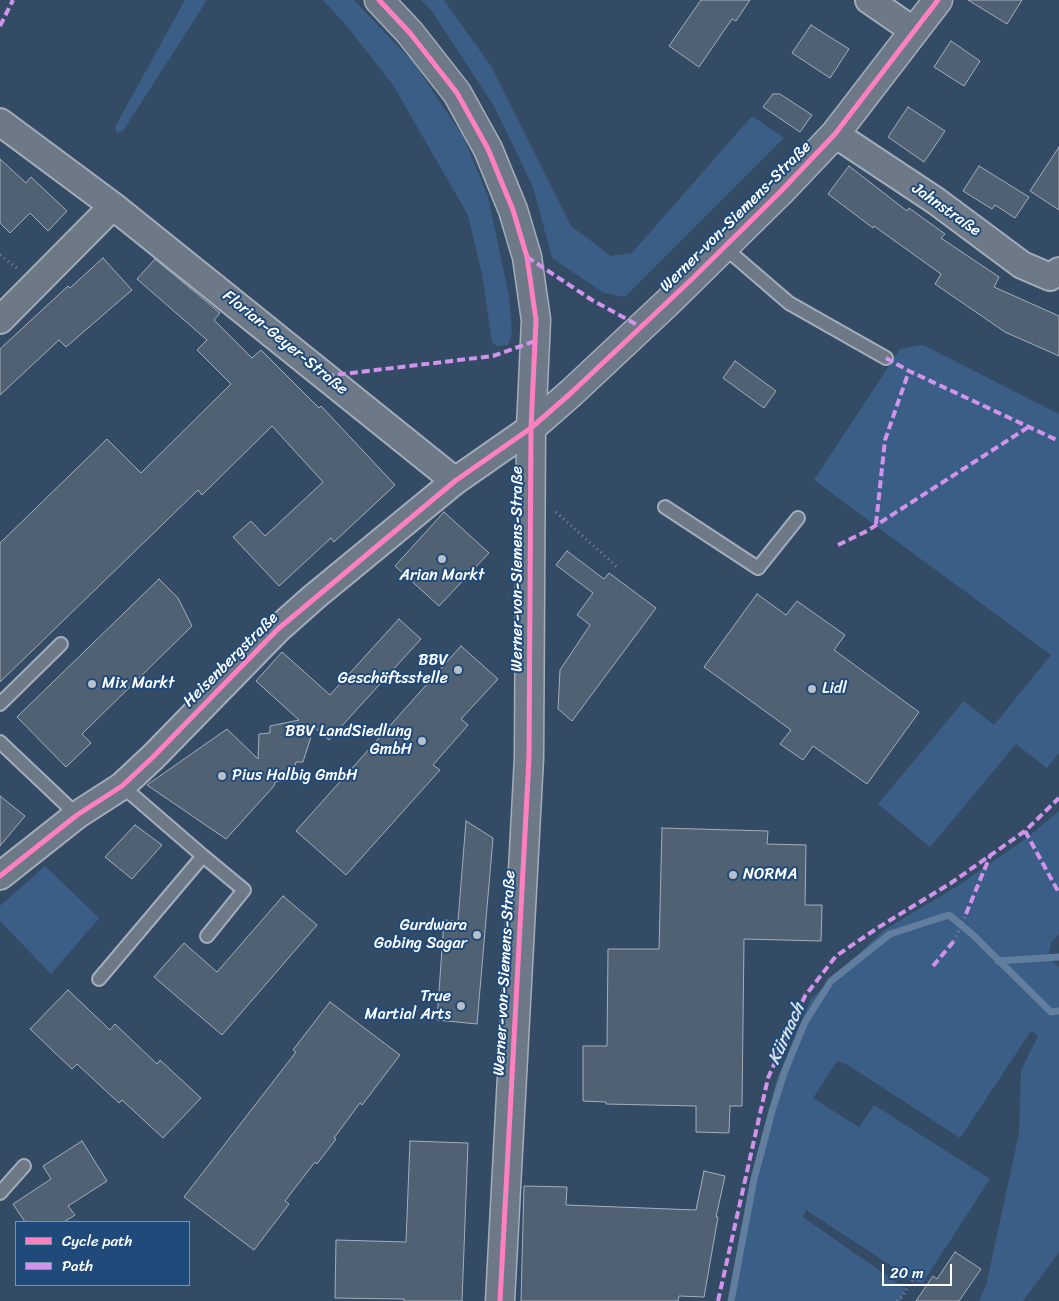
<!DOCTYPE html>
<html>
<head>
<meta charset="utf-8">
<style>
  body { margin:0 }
  #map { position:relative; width:1059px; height:1301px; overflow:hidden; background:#344b65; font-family:Sriracha,sans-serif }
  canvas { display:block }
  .legend { position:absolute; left:15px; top:1221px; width:175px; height:65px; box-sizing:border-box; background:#1f4a7a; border:1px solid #7992af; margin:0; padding:6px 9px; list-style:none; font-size:15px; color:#fff }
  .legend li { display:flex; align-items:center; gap:10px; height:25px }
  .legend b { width:25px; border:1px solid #7992af }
  .scale { position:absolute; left:882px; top:1264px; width:70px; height:22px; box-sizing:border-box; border:2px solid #fff; border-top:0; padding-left:6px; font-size:15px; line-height:18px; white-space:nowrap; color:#fff; -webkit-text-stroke:4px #1f4a7a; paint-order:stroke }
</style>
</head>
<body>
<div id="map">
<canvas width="1059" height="1301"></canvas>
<ul class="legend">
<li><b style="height:6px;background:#ff80c0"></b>Cycle path</li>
<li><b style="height:6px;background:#d193ec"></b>Path</li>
</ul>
<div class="scale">20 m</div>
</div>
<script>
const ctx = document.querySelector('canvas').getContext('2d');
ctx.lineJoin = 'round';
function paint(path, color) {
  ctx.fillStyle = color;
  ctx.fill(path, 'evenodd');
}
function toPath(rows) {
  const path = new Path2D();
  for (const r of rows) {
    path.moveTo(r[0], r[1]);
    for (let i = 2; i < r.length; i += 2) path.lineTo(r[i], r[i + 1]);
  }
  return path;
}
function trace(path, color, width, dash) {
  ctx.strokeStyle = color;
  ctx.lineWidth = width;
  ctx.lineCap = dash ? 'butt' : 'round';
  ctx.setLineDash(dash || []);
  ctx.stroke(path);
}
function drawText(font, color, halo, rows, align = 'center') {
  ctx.font = font + ' Sriracha,sans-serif';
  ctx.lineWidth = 4;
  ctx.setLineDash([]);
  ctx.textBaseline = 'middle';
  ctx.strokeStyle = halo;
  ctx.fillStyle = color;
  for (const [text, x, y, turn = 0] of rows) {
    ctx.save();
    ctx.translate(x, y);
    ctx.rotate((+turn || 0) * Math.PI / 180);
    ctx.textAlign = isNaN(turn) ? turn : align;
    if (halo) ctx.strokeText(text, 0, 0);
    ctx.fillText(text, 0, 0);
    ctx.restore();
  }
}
paint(toPath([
  [185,0,207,0,123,131,117,133,115,127],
  [323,0,354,0,414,63,464,138,488,197,509,296,512,332,508,345,497,346,492,342,482,274,468,215,393,85,346,25],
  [421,0,444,0,491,66,571,226,611,256,632,253,752,116,784,138,625,297,604,293,552,258,533,187,494,106,431,10],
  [923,345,1059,414,1059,753,1047,768,1016,744,930,847,878,804,964,701,994,725,1051,655,814,480,900,349],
  [1059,811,1059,934,1051,943,1048,958,1059,967,1059,1252,1023,1301,979,1301,986,1286,1019,1133,1021,1070,1038,1036,1031,1031,960,1138,848,1065,837,1061,813,1098,859,1127,874,1105,990,1179,922,1284,913,1280,806,1210,803,1217,906,1289,900,1301,728,1301,776,1081,811,999,884,930,956,887,1028,837],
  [45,866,99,918,51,974,0,921,0,906]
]), '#3b5e86');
trace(toPath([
  [998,961,1059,957],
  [731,1301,754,1179,772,1111,784,1073,805,1022,831,981,890,934,949,915,973,935,1051,1012,1059,1011]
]), '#617e9e', 7);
const building = toPath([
  [701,0,750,0,736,21,732,19,699,67,669,46,701,0],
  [968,0,1022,0,1007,24,968,0],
  [811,25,849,49,830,78,792,53,811,25],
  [951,41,980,61,964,86,934,67,951,41],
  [773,94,780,94,812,115,800,132,763,107,773,94],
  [908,107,945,131,924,162,888,137,908,107],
  [1059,147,1059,210,1030,191,1059,147],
  [0,159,26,183,31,177,67,211,48,231,30,213,10,233,0,223,0,159],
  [849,166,907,211,909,208,945,234,941,238,999,277,994,287,1059,316,1059,356,1005,332,935,284,941,274,874,226,873,228,828,194,849,166],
  [979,166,1029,197,1015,218,995,205,992,209,963,191,979,166],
  [103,258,132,290,66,347,59,340,0,395,0,349,68,286,70,288,103,258],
  [155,259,220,313,214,320,252,358,261,350,319,408,321,406,395,485,334,542,331,538,279,586,233,537,251,521,265,536,323,482,272,426,202,495,198,490,0,682,0,543,107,439,141,473,231,384,197,350,207,340,137,279,155,259],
  [735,361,776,391,764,408,723,378,735,361],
  [444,512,489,553,439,606,395,566,444,512],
  [567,551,604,579,609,573,656,608,572,721,558,709,560,670,590,625,577,615,593,593,556,565,567,551],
  [159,579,178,598,192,626,82,734,91,743,66,767,17,717,159,579],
  [757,594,786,615,797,601,845,635,834,650,919,712,867,784,813,746,803,760,780,744,791,730,704,667,757,594],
  [399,619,421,639,329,740,314,727,303,762,296,762,294,771,285,772,282,781,275,782,274,786,226,839,147,785,227,729,258,759,259,734,270,733,270,726,299,720,256,681,282,652,330,695,399,619],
  [461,646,498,679,461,719,468,725,433,765,440,770,346,875,296,831,461,646],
  [0,796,25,816,0,846,0,796],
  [466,821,493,838,477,1024,437,1020,444,920,458,921,466,821],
  [135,825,162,845,132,879,105,857,135,825],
  [662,828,768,831,767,844,806,845,805,905,822,905,821,941,744,939,742,1106,730,1106,729,1133,696,1132,696,1106,606,1104,606,1102,583,1101,583,1046,607,1046,608,949,659,949,662,828],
  [283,896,317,925,222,1035,154,977,184,943,217,972,283,896],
  [68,990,110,1030,115,1024,157,1064,160,1060,201,1098,163,1138,122,1100,119,1103,77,1064,72,1069,30,1029,68,990],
  [330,1002,400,1055,362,1105,360,1103,334,1138,336,1139,317,1164,315,1162,285,1201,289,1204,254,1250,184,1197,296,1052,293,1050,330,1002],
  [82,1141,107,1181,68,1206,75,1215,64,1222,25,1222,13,1204,51,1179,43,1166,82,1141],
  [410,1141,468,1143,462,1301,404,1301,404,1299,335,1298,336,1240,406,1242,410,1141],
  [704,1171,725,1176,716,1217,718,1217,704,1297,679,1296,678,1301,521,1301,524,1186,567,1187,566,1205,696,1210,704,1171],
  [955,1252,981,1269,959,1301,916,1301,933,1276,937,1279,955,1252]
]);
paint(building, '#506174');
trace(building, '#a4aeba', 1);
const lane = toPath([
  [724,247,789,303,886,358],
  [665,507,758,568,798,518],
  [0,704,61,644],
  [0,742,77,815],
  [203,856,244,890,207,936],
  [99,979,203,856,122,786],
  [0,1193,24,1166]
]);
const street = toPath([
  [869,0,914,31],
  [0,122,113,206,455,481],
  [835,134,936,201,1022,265,1050,277,1059,271],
  [0,320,113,206],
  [0,876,77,815,122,786,153,757,278,629,314,597,455,481,531,428]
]);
const secondary = toPath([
  [379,0,410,33,457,93,488,149,513,210,527,257,536,320,531,428,529,758,500,1301],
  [531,428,571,393,666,304,780,192,835,134,938,0]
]);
trace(lane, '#a4aeba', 16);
trace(street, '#a4aeba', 30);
trace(secondary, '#a4aeba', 31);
trace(toPath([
  [0,255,18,269],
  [556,512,618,568],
  [954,941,966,914],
  [897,1301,902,1297,913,1280]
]), '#7e8895', 3, [1, 4]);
trace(lane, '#6d7986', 12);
trace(street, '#6d7986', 26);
trace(secondary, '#6d7986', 28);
trace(toPath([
  [0,26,13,0],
  [527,257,592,300,641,327],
  [886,358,909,371,1059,441],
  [326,376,493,356,535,341],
  [876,524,885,440,909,371],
  [838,545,867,531,1030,426],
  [1025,831,1059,893],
  [966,914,990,856],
  [933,966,954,941],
  [718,1301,768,1078,805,996,836,956,879,927,951,883,1025,831,1059,798]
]), '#d193ec', 4, [8, 4]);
trace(toPath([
  [379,0,410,33,457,93,488,149,513,210,527,257,536,320,531,428,529,758,500,1301],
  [0,876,77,815,122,786,153,757,278,629,455,481,531,428,571,393,694,277,780,192,835,134,938,0]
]), '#ff80c0', 5);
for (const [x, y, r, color] of [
  [442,559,5,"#b8c0c9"],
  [458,670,5,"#b8c0c9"],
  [92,684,5,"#b8c0c9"],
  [812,689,5,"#b8c0c9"],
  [422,741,5,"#b8c0c9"],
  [222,776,5,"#b8c0c9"],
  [733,875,5,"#b8c0c9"],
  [477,935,5,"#b8c0c9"],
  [461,1006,5,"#b8c0c9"]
]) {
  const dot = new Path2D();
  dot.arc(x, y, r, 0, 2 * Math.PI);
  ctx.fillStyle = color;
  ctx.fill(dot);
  trace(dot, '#1f4a7a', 2);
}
drawText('16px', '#fff', '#1f4a7a', [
  ["Jahnstraße",946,210,35],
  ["Werner-von-Siemens-Straße",736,217,-45],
  ["Florian-Geyer-Straße",285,343,39],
  ["Werner-von-Siemens-Straße",518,569,-90],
  ["Heisenbergstraße",231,660,-45],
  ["Werner-von-Siemens-Straße",505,973,-87]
]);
drawText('16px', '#fff', '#1f4a7a', [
  ["Arian Markt",442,576,"center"],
  ["BBV",448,661],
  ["Geschäftsstelle",448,679],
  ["Mix Markt",102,684,"left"],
  ["Lidl",822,689,"left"],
  ["BBV LandSiedlung",412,732],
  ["GmbH",412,750],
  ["Pius Halbig GmbH",232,776,"left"],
  ["NORMA",743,875,"left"],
  ["Gurdwara",467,926],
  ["Gobing Sagar",467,944],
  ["True",451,997],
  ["Martial Arts",451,1015]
], 'right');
drawText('italic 18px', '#d8e0e8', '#1f4a7a', [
  ["Kürnach",787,1034,-66]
]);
</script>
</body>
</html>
